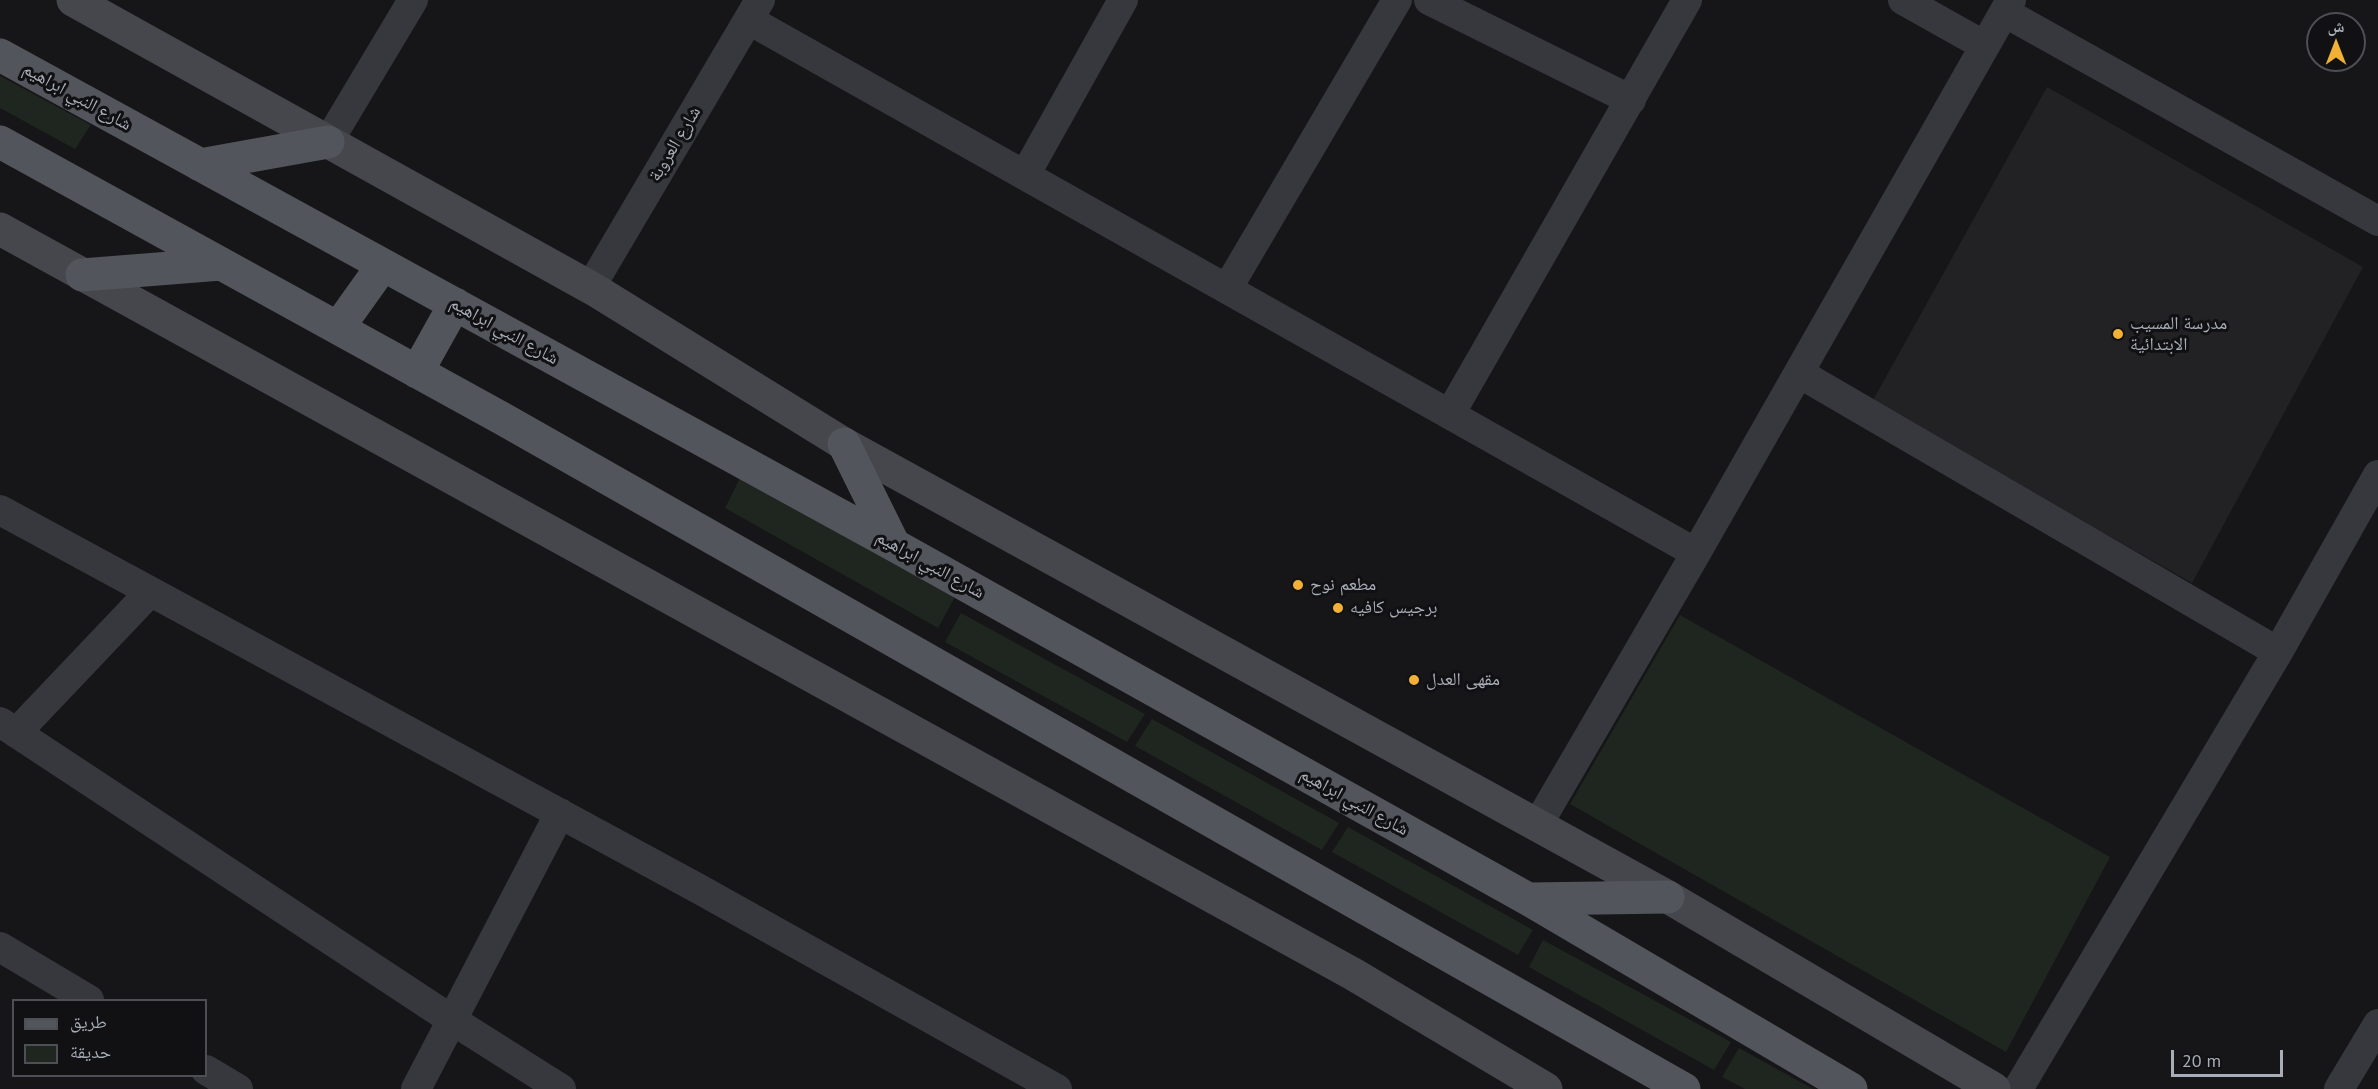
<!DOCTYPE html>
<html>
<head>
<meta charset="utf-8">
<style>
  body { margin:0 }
  #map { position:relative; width:2378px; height:1089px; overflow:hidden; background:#161618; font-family:"PT Sans","Noto Naskh Arabic",sans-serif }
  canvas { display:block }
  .legend { position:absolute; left:12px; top:999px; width:195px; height:78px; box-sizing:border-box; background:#111113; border:2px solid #4d4f55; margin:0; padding:8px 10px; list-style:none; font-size:18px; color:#a8adb8 }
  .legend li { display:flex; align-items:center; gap:12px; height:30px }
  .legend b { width:30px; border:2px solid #4d4f55 }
  .north { position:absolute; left:2306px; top:12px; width:60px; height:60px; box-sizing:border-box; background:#111113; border:2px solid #4d4f55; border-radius:50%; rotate:0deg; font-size:16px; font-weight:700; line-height:24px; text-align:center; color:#a8adb8 }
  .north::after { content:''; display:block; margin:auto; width:21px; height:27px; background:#f2b134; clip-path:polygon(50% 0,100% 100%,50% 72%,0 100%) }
  .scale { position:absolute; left:2171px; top:1050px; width:112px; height:27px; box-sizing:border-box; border:3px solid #a8adb8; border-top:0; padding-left:8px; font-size:18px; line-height:21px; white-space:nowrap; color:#a8adb8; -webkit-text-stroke:4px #111113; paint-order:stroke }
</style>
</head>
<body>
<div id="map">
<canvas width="2378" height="1089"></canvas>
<ul class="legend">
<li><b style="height:8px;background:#53555c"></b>طريق</li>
<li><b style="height:16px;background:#1e261f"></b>حديقة</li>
</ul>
<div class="north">ش</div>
<div class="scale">20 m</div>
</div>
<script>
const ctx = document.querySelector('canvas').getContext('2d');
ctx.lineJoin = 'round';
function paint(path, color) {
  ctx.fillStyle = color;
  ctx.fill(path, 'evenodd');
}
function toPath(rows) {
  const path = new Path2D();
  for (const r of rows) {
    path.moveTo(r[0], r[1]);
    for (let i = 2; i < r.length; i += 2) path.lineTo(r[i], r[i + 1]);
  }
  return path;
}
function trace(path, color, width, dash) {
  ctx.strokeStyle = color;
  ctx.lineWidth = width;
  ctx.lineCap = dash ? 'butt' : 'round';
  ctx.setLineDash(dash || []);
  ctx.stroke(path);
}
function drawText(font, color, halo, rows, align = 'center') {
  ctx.font = font + ' "PT Sans","Noto Naskh Arabic",sans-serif';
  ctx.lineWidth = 6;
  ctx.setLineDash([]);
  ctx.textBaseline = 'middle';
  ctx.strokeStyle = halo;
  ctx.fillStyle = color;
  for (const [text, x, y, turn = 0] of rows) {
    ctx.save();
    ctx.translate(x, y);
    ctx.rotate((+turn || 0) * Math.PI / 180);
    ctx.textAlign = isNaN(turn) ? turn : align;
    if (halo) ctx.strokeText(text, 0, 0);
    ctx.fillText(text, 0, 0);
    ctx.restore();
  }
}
paint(toPath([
  [2047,87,2363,267,2192,583,1872,402]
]), '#222225');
paint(toPath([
  [0,76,91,125,75,149,0,108],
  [742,474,956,595,938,628,725,508],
  [961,613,1145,714,1127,742,945,642],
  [1680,615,2110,857,2006,1052,1570,804],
  [1152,719,1339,823,1322,850,1135,746],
  [1348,827,1533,930,1518,955,1332,852],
  [1543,940,1731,1042,1714,1070,1529,967],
  [1739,1048,1813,1089,1745,1089,1722,1077]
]), '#1e261f');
trace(toPath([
  [1429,0,1631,100],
  [1903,0,1985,46],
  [2004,12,2378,221],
  [749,20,1696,553],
  [328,142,413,0],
  [1025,175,1123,0],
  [590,288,760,0],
  [1227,289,1397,0],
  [1799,373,2278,652],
  [1450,414,1687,0],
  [0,510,699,889,1057,1089],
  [0,722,452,1020,561,1089],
  [16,733,150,592],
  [1538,824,1696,553,2011,0],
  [0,947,89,1000],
  [206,1070,238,1089],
  [416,1089,560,813],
  [2018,1089,2278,652,2378,475],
  [2339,1089,2378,1024]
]), '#37383d', 30);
trace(toPath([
  [73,0,595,290,844,444,1668,897,1994,1089],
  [0,229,1353,974,1546,1089]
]), '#45474d', 33);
trace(toPath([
  [0,55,894,545,1528,899,1851,1089],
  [0,142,503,419,1684,1089],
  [200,165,328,142],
  [82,275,221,264],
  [338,328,383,265],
  [417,372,455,304],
  [844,444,894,545],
  [1529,899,1668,897]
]), '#53555c', 33);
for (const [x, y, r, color] of [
  [2118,334,6,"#f2b134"],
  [1298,585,6,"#f2b134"],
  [1338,608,6,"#f2b134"],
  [1414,680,6,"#f2b134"]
]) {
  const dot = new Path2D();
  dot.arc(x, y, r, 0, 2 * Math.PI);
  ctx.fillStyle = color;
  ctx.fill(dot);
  trace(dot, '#111113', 2);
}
drawText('18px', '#a8adb8', '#111113', [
  ["شارع النبي ابراهيم",77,97,29],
  ["شارع العروبة",675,144,-59],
  ["شارع النبي ابراهيم",504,331,29],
  ["شارع النبي ابراهيم",930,565,29],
  ["شارع النبي ابراهيم",1354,802,29]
]);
drawText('18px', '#a8adb8', '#111113', [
  ["مدرسة المسيب",2130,324],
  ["الابتدائية",2130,345],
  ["مطعم نوح",1310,585],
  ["برجيس كافيه",1350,608],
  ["مقهى العدل",1426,680]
], 'left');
</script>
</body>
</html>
